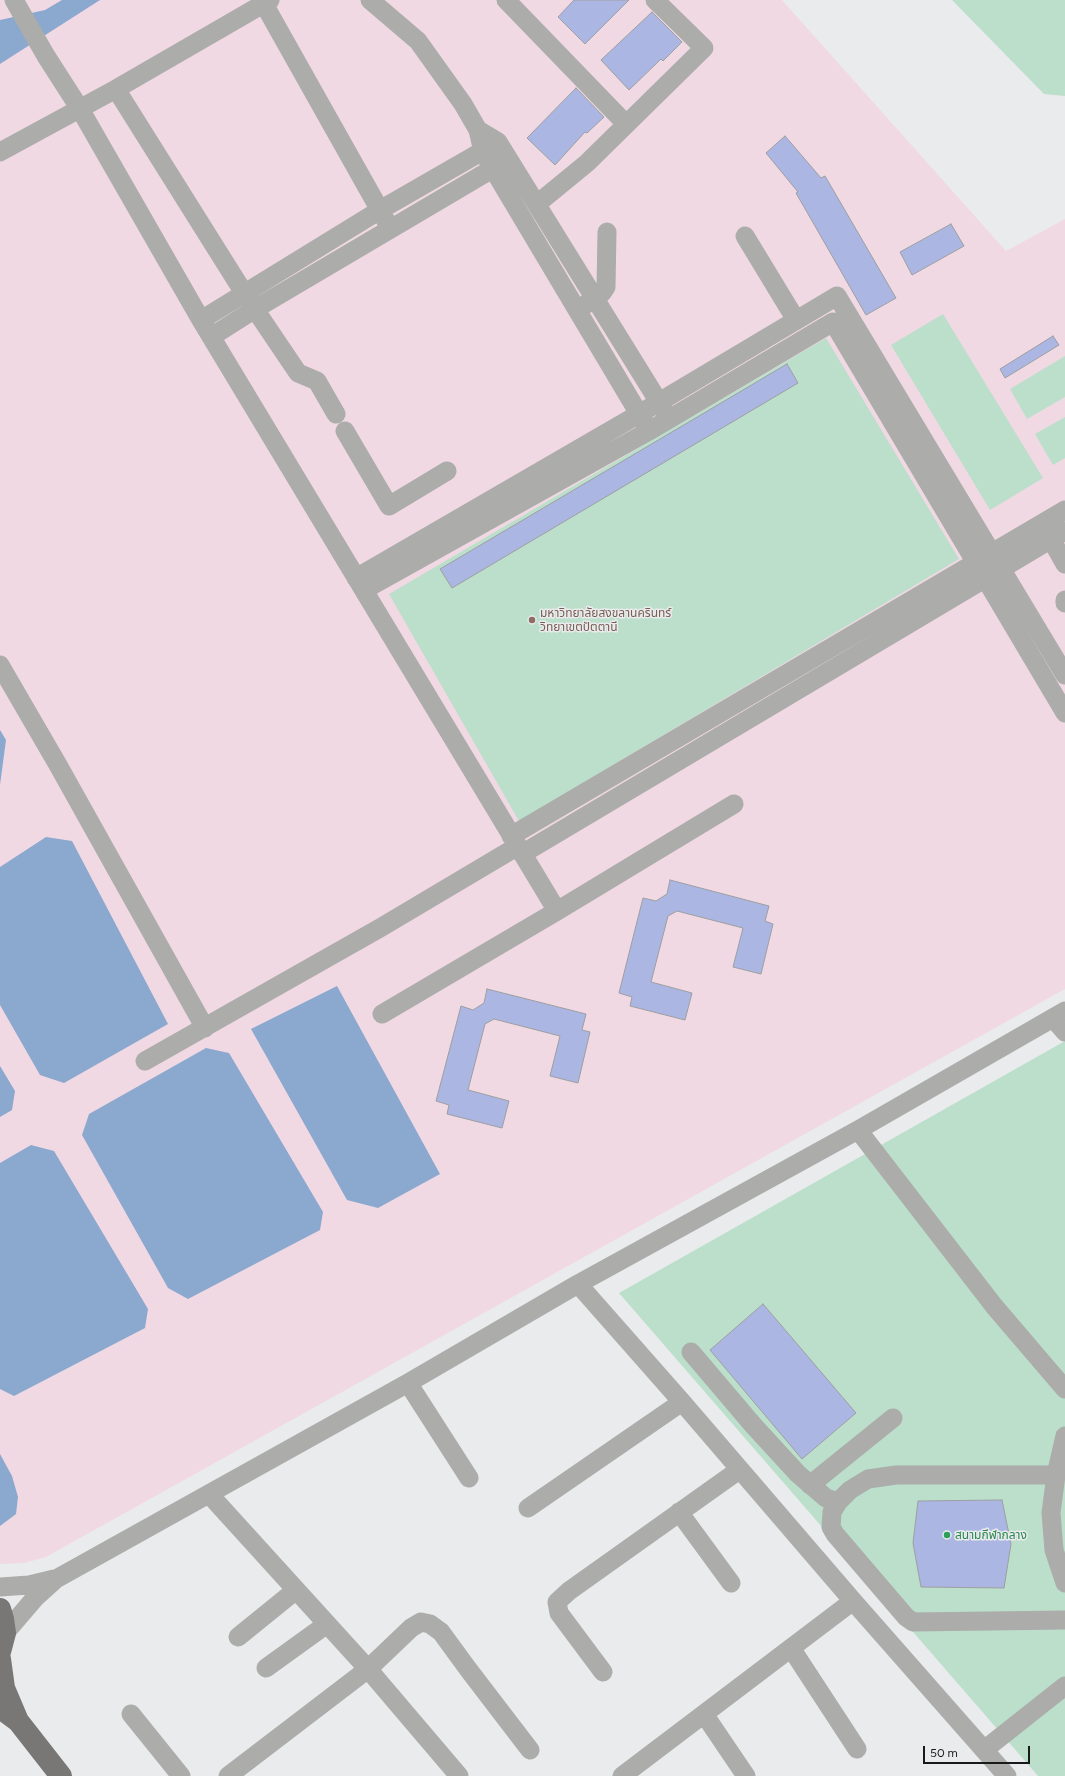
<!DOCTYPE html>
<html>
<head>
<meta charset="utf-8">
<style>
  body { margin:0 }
  #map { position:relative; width:1065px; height:1776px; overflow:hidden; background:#eaebed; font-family:Figtree,sans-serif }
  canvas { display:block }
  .scale { position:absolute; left:923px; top:1746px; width:107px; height:18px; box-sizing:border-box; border:2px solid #19191a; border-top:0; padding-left:5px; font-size:12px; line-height:14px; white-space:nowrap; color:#19191a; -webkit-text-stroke:3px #eaebed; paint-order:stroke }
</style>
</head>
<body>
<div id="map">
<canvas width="1065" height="1776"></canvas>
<div class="scale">50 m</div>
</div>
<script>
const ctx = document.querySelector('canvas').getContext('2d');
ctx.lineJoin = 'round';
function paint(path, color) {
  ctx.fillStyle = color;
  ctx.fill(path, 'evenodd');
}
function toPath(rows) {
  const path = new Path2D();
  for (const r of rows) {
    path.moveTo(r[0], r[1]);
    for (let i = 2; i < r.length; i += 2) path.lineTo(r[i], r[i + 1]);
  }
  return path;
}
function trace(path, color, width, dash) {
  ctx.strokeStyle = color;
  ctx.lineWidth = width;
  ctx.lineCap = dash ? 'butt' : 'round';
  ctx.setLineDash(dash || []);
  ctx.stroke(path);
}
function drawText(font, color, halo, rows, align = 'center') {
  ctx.font = font + ' Figtree,"Noto Sans Thai",sans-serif';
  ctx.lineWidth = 3;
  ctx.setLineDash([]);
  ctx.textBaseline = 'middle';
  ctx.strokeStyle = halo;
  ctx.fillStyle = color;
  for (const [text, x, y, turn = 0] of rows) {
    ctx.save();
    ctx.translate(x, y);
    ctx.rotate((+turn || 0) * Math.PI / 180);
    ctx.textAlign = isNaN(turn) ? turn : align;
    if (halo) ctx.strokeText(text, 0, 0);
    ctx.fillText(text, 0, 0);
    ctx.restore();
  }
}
paint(toPath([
  [0,0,782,0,1006,251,1065,219,1065,989,46,1557,24,1563,0,1564]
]), '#f1d9e4');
paint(toPath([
  [952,0,1065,0,1065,96,1044,94],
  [943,314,1043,478,990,510,891,345],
  [826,338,959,559,519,821,389,594],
  [1065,356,1065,397,1027,419,1010,389],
  [1065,417,1065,458,1053,465,1035,434],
  [1065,1041,1065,1776,1038,1776,619,1293]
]), '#bbdfcb');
paint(toPath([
  [62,0,100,0,0,64,0,20,45,10],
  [0,730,6,740,0,785],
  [46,837,72,841,168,1024,64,1083,40,1075,0,1005,0,867],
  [337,986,440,1174,378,1208,347,1200,251,1029],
  [206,1048,229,1053,323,1212,320,1230,188,1299,168,1288,82,1135,89,1114],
  [0,1066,15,1091,12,1110,0,1117],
  [31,1145,54,1151,148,1309,145,1328,14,1396,0,1389,0,1163],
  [0,1454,12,1476,18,1497,16,1514,0,1526]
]), '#8ba8cf');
const building = toPath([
  [574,0,629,0,585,44,558,17,574,0],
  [652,12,682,42,663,61,661,59,629,90,601,60,652,12],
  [576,88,604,117,587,133,585,132,555,165,527,138,576,88],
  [785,136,821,178,825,176,896,298,866,315,796,193,798,192,766,153,785,136],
  [951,224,964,246,912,275,900,252,951,224],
  [1053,336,1059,345,1005,378,1000,369,1053,336],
  [787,364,798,383,452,588,440,569,787,364],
  [670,880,769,906,765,921,773,924,761,974,733,967,743,928,677,911,668,916,651,982,692,993,685,1020,630,1006,632,997,619,993,643,898,656,901,667,894,670,880],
  [487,989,586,1014,582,1030,590,1032,578,1083,550,1076,560,1036,494,1019,485,1024,468,1090,509,1101,502,1128,447,1114,449,1105,436,1101,461,1006,473,1010,484,1003,487,989],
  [763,1304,856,1413,802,1459,710,1350,763,1304],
  [1002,1500,1011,1544,1004,1588,921,1587,913,1543,918,1501,1002,1500]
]);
paint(building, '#abb6e3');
trace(building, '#9e9fa1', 1);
trace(toPath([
  [14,0,46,56,80,109,201,320,557,911],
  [370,0,418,41,463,104,478,130,483,152,645,424],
  [506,0,626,124],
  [264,4,386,221],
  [116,89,244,293,298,373,317,381,336,414],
  [478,130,498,142,665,412],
  [0,152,116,89,270,0],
  [537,204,587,163,704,48,655,0],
  [745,236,796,320],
  [585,305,602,293,606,287,607,232],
  [201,320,380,210,493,145],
  [211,337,255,309,504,162],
  [345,431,389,506,447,471],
  [1051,539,1065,564],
  [356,578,639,414,837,296,1065,675],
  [364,590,649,431,833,322,1065,713],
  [1065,600,1065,603],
  [0,665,58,765,205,1028],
  [511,836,1065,510],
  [522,854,1065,531],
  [382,1014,557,911,734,804],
  [1053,1018,1065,1032],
  [145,1061,380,928,518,846],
  [858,1130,994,1306,1065,1389],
  [578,1284,682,1402,853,1601,1007,1776],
  [691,1352,753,1425,798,1474,826,1498,838,1502],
  [408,1383,469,1478],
  [1065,1436,1056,1475,1051,1513,1054,1550,1065,1583],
  [1056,1475,896,1475,868,1479,850,1490,838,1502,832,1512,831,1527,835,1534,906,1617,913,1622,1065,1620],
  [810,1485,893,1418],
  [209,1494,368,1669,459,1776],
  [528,1508,682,1402],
  [679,1512,731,1583],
  [0,1587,29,1585,54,1579],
  [5,1633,35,1598,56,1579,408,1383,578,1284,858,1130,1065,1011],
  [238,1637,296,1590],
  [791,1648,857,1749],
  [266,1668,327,1624],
  [603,1672,559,1613,557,1602,569,1591,739,1470],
  [131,1714,181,1776],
  [704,1714,746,1776],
  [984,1750,1065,1686],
  [228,1776,368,1669,411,1628,421,1622,430,1624,441,1632,468,1669,530,1750],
  [622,1776,853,1601]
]), '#acacab', 19);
trace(toPath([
  [0,1609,3,1619,5,1633,0,1652],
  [0,1659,4,1688,18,1721],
  [0,1708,18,1721,61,1776]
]), '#787775', 22);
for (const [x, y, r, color] of [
  [532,620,4,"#8d6e63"],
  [947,1535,4,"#2e9e5b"]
]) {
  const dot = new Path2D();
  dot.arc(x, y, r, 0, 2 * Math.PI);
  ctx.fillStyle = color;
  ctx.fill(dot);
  trace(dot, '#eaebed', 1.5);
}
drawText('12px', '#785e54', '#eaebed', [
  ["มหาวิทยาลัยสงขลานครินทร์",540,613],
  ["วิทยาเขตปัตตานี",540,627]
], 'left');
drawText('12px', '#27864d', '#eaebed', [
  ["สนามกีฬากลาง",955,1535]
], 'left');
</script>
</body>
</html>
